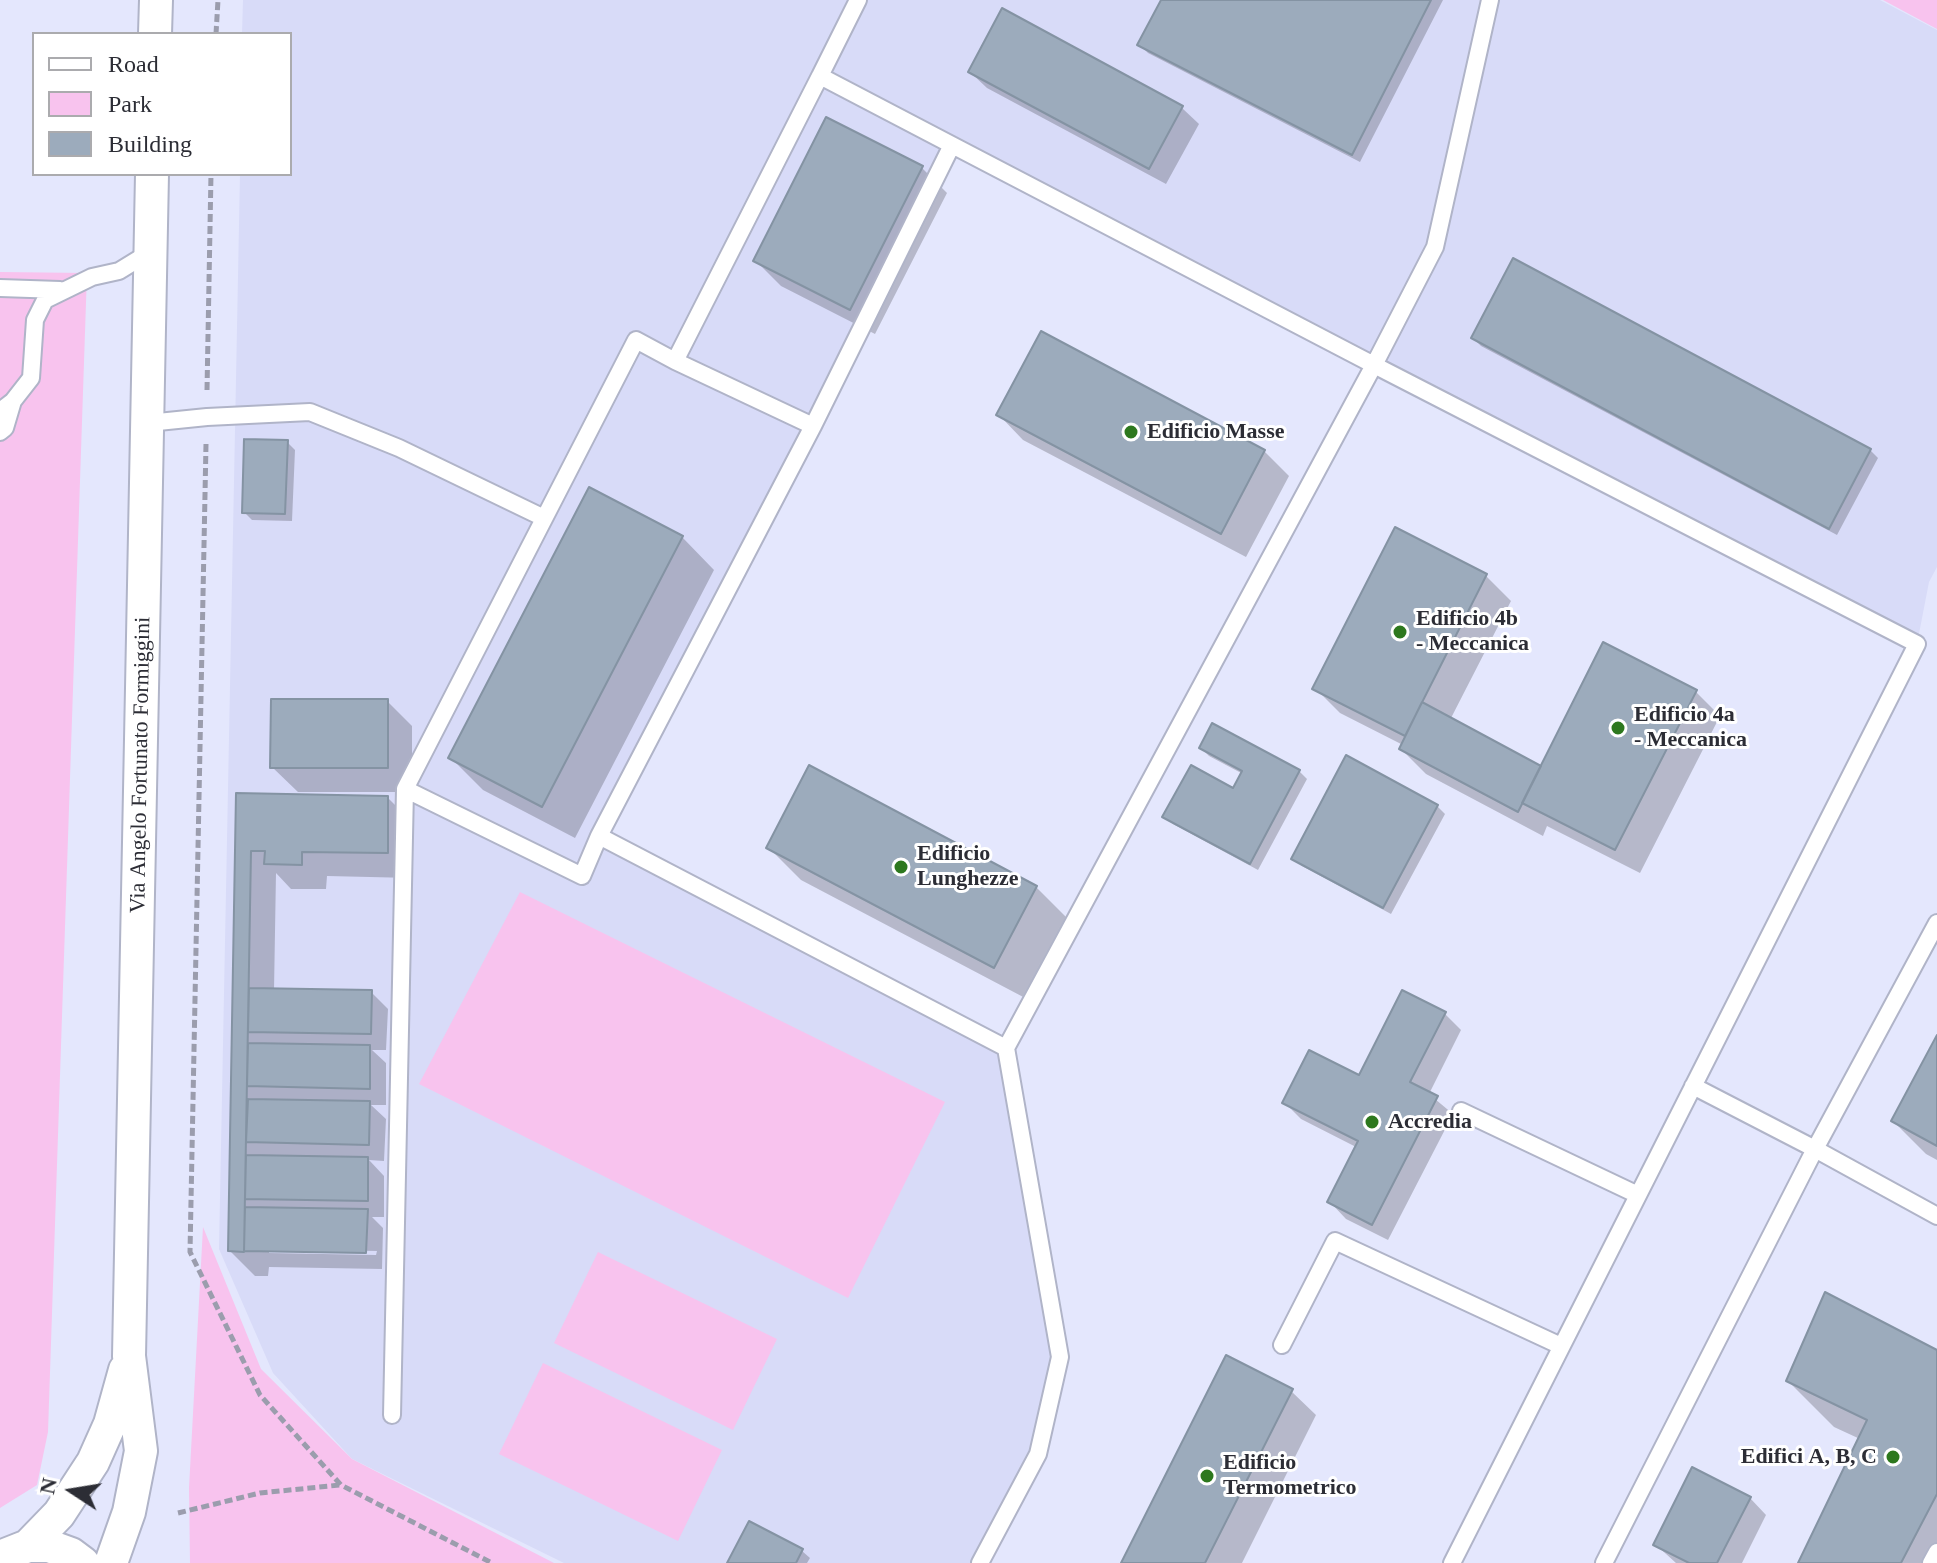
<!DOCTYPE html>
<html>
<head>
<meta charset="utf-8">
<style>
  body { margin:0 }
  #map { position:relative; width:1937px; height:1563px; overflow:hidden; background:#e4e7fd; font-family:Georgia,serif }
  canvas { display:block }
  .legend { position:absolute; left:32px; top:32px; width:260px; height:144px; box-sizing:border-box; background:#fff; border:2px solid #ababae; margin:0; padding:10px 14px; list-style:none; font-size:24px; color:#2c2d35 }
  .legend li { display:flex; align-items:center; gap:16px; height:40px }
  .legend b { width:40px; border:2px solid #ababae }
  .north { position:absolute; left:32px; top:1451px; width:80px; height:80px; -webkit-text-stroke:6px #fff; paint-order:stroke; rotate:282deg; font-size:22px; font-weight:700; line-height:32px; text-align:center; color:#2c2d35 }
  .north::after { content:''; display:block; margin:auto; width:28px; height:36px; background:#2c2d35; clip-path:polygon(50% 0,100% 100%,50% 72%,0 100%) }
</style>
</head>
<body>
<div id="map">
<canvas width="1937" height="1563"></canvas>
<ul class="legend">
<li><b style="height:10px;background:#fff"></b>Road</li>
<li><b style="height:22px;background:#f8c3ee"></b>Park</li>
<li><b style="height:22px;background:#9cabbc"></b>Building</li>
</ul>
<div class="north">N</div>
</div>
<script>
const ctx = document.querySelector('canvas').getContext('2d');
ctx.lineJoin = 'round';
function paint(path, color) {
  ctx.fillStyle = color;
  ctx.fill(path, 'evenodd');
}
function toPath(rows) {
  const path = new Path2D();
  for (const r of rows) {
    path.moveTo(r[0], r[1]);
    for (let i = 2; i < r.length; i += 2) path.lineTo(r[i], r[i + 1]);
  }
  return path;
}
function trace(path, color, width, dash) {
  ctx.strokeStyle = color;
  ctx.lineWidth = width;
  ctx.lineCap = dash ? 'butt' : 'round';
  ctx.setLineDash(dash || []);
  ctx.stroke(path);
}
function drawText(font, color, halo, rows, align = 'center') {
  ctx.font = font + ' Georgia,serif';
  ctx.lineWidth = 6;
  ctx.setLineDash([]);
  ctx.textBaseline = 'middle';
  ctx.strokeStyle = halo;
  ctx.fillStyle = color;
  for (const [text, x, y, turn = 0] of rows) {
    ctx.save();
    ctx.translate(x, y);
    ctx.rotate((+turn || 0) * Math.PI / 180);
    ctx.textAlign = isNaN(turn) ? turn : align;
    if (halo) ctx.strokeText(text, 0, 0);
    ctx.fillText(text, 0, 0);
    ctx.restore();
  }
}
paint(toPath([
  [243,0,1880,0,1937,30,1937,567,1929,582,1917,644,952,145,599,836,1006,1048,1060,1357,1038,1454,980,1563,564,1563,352,1459,273,1373,219,1249,240,174,290,174,290,34,242,34]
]), '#d8dbf8');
paint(toPath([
  [1883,0,1937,0,1937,29],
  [0,272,87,273,48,1432,37,1485,0,1508],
  [520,892,945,1102,848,1298,419,1084],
  [203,1227,261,1369,352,1459,554,1563,190,1563,189,1488],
  [598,1252,777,1339,733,1430,554,1343],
  [543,1363,722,1450,678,1541,499,1454]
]), '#f8c3ee');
paint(toPath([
  [1163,0,1443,0,1360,162,1148,53,1140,45],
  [970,72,1182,108,1199,124,1166,184,987,88],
  [922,168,947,193,875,334,781,286,756,261],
  [1473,338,1870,450,1878,458,1837,535,1481,346],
  [999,415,1264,451,1289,476,1246,557,1023,440],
  [287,442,295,450,292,521,252,520,244,512],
  [682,537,714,570,575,838,483,790,451,758],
  [1486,576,1511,601,1450,720,1542,768,1695,691,1720,716,1640,873,1547,826,1543,836,1426,774,1401,749,1403,745,1340,713,1315,688],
  [387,701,412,726,412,792,298,792,272,767],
  [1201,748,1299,771,1307,779,1258,870,1173,824,1165,816,1234,790,1243,774,1209,756],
  [238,795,388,798,413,823,412,878,327,876,326,889,291,889,276,873,274,991,371,992,388,1009,386,1050,372,1050,386,1063,386,1105,371,1105,386,1119,384,1161,369,1160,384,1176,384,1217,372,1217,383,1228,382,1269,269,1267,268,1276,255,1276,230,1251],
  [269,1249,377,1251,376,1255,269,1253],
  [1437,806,1445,814,1391,914,1302,866,1294,859],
  [768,847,1036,887,1069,920,1027,999,801,880],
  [1445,1014,1461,1030,1429,1094,1453,1114,1388,1240,1346,1219,1330,1202,1358,1148,1301,1119,1284,1102,1359,1078],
  [1937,1039,1937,1160,1926,1154,1893,1121],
  [1937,1352,1937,1563,1800,1563,1860,1439,1834,1427,1788,1381],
  [1291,1391,1316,1415,1242,1563,1124,1563],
  [1750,1498,1766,1515,1742,1563,1676,1563,1655,1544],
  [802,1551,810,1558,807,1563,729,1563]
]), '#0003');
const building = toPath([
  [1161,0,1431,0,1352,155,1137,45,1161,0],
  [1002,8,1183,106,1149,169,968,72,1002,8],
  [826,117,923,166,850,310,753,261,826,117],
  [1513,258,1871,449,1829,529,1471,338,1513,258],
  [1041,331,1265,450,1221,534,996,415,1041,331],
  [244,439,288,440,285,514,242,513,244,439],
  [589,487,683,536,542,807,448,758,589,487],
  [1395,527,1487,574,1405,736,1312,689,1395,527],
  [1603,642,1697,690,1615,850,1522,803,1603,642],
  [271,699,388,699,388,768,270,768,271,699],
  [1422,702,1541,766,1518,812,1399,749,1422,702],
  [1212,723,1300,770,1250,864,1162,817,1191,765,1233,788,1242,771,1199,748,1212,723],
  [1346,755,1438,805,1383,908,1291,859,1346,755],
  [809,765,1037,886,994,968,766,848,809,765],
  [236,793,388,796,388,853,302,852,302,865,264,864,265,851,251,851,244,1252,228,1251,236,793],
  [249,988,372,990,371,1034,248,1032,249,988],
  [1402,990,1446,1012,1410,1082,1438,1096,1372,1225,1327,1202,1358,1141,1282,1103,1309,1050,1359,1075,1402,990],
  [1937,1035,1937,1146,1891,1121,1937,1035],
  [248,1043,370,1045,370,1089,247,1086,248,1043],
  [248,1099,370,1101,369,1145,246,1142,248,1099],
  [246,1155,368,1157,368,1201,245,1199,246,1155],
  [245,1207,368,1209,366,1253,244,1251,245,1207],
  [1825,1292,1937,1350,1937,1494,1901,1563,1798,1563,1867,1420,1786,1381,1825,1292],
  [1226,1355,1293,1389,1205,1563,1121,1563,1226,1355],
  [1692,1467,1751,1497,1717,1563,1689,1563,1653,1545,1692,1467],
  [749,1521,803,1549,796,1563,727,1563,749,1521]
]);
paint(building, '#9cabbc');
trace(building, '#8493a3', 2);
const lane = toPath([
  [820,76,858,0],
  [952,145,1374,365,1435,247,1490,0],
  [0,288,60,290],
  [0,411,13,401,31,378,35,320,45,300,92,277,119,271,150,252],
  [148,423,207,417,310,412,399,448,544,518],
  [813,426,675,361,820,76,952,145,813,426,599,836,1006,1048],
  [0,432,5,428,13,401],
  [405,789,582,876,599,836],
  [1937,923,1815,1149,1937,1216],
  [1461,1111,1638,1195],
  [1282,1345,1335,1241,1561,1346],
  [392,1415,405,789,636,340,675,361],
  [980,1563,1038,1454,1060,1357,1006,1048,1374,365,1917,644,1452,1563],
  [1604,1563,1815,1149,1693,1086],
  [1931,1563,1937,1552]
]);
const street = toPath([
  [155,34,156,0],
  [28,1546,59,1514,93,1462,110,1424,125,1370],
  [0,1557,28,1546,49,1546,71,1554,83,1563],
  [111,1563,129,1512,141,1451,129,1356,152,174]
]);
trace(lane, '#b0b4c8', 20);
trace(street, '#b0b4c8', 36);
trace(toPath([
  [216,34,218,0],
  [207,390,211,174],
  [206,444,190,1252,260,1395,341,1485,492,1563],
  [178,1513,260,1493,340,1485]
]), '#9b9dad', 5, [8, 4]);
trace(lane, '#fff', 16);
trace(street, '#fff', 32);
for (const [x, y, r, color] of [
  [1131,432,8,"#2d781e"],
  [1400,632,8,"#2d781e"],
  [1618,728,8,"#2d781e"],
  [901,867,8,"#2d781e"],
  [1372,1122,8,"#2d781e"],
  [1893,1457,8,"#2d781e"],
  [1207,1476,8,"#2d781e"]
]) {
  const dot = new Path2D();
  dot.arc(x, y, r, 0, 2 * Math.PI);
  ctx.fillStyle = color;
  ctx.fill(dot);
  trace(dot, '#fff', 3);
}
drawText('bold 22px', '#2c2d35', '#fff', [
  ["Edificio Masse",1147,432],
  ["Edificio 4b",1416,619],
  ["- Meccanica",1416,644],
  ["Edificio 4a",1634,715],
  ["- Meccanica",1634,740],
  ["Edificio",917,854],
  ["Lunghezze",917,879],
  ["Accredia",1388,1122],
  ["Edifici A, B, C",1877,1457,"right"],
  ["Edificio",1223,1463],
  ["Termometrico",1223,1488]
], 'left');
drawText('22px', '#2c2d35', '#fff', [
  ["Via Angelo Fortunato Formiggini",141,765,-89]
]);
</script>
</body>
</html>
